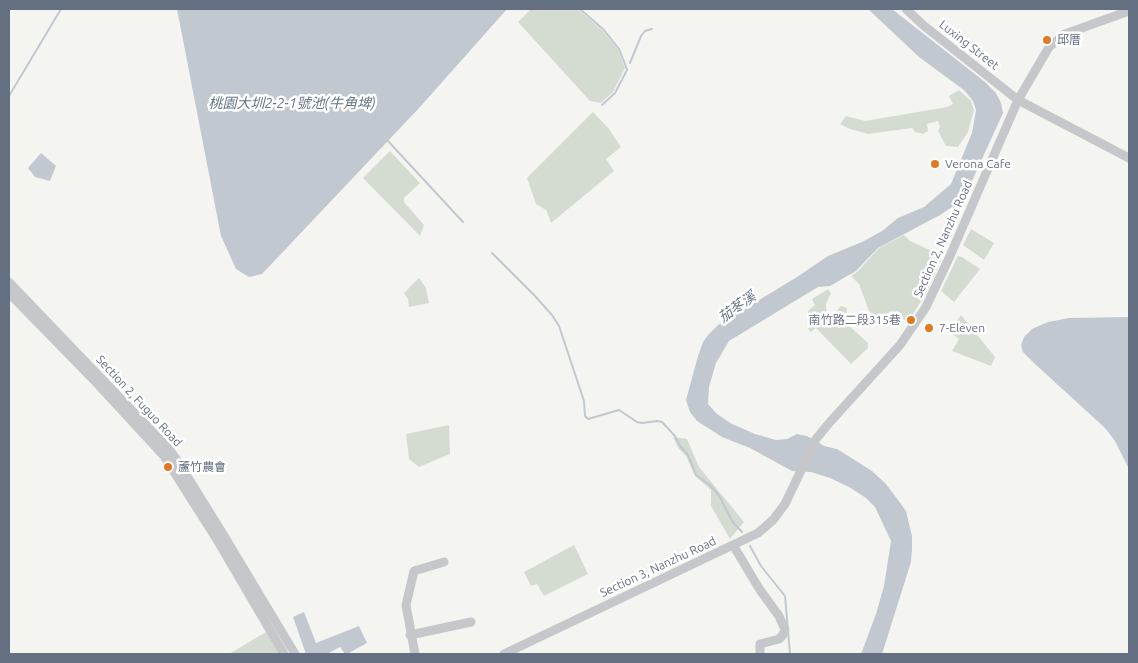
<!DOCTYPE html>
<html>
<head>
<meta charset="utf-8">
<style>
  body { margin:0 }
  #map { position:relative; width:1138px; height:663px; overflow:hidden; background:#f4f5f1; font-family:Ubuntu,sans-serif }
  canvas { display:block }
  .frame { position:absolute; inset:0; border:10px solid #646f82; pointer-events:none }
</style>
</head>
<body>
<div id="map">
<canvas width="1138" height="663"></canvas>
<div class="frame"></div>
</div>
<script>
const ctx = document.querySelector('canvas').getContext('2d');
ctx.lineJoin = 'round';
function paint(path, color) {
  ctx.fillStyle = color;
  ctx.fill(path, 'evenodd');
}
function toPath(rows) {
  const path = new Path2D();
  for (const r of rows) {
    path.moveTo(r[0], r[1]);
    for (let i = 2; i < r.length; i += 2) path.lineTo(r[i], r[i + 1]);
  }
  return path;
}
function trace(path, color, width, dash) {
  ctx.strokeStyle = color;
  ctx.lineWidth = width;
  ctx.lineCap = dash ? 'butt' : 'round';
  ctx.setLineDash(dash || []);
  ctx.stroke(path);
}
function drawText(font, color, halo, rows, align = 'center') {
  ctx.font = font + ' Ubuntu,"Noto Sans TC",sans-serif';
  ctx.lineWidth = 5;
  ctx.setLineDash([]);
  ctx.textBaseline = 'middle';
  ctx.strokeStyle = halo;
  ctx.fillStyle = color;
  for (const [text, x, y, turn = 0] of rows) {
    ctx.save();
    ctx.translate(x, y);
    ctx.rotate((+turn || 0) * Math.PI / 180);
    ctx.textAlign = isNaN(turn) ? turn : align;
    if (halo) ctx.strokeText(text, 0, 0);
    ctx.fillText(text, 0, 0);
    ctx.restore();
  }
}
paint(toPath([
  [531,9,578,9,603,31,618,49,625,68,613,92,601,103,590,101,518,22],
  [959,90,971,101,974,110,968,132,958,147,946,146,938,131,940,127,938,121,927,124,928,131,923,134,915,132,912,128,868,134,850,129,840,124,846,116,865,121,947,107,953,104,949,96],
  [593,112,609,129,621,147,606,159,614,171,551,223,546,210,536,204,527,178],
  [390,151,420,183,404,198,404,202,424,225,420,236,363,178],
  [971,229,994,243,984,260,963,245],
  [904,235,910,241,941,255,941,260,927,292,908,322,890,311,880,322,869,311,859,284,851,276,857,272,879,248],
  [958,256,962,257,980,269,954,302,941,291],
  [419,278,426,288,429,303,409,307,408,299,404,293],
  [828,289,831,293,826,304,827,319,836,318,838,309,841,306,847,308,845,322,868,343,868,348,851,364,816,328,811,332,808,329,810,326,808,311,815,305,812,299],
  [961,315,995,357,991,366,952,351,959,339,949,331],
  [449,425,450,454,419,467,409,459,406,434],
  [673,437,687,439,699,467,744,522,730,539,711,506,711,490,695,476,686,456,679,449],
  [574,545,588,574,544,596,537,584,531,586,524,572],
  [266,632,279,654,229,654]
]), '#d4dcd2');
paint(toPath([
  [177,9,507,9,420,107,262,274,249,277,236,269,221,236],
  [868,9,892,9,985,82,996,93,1001,103,1003,113,966,194,955,205,940,215,878,248,856,271,830,286,818,287,729,341,716,363,709,387,708,404,717,414,732,424,755,434,776,440,787,439,797,434,807,436,824,446,837,449,872,471,886,484,898,500,906,511,912,536,912,549,911,562,882,654,861,654,876,614,884,586,891,541,875,507,866,498,849,487,830,478,811,472,792,471,750,448,722,437,697,421,690,412,686,400,698,356,703,342,708,335,718,325,797,277,828,256,862,242,882,231,898,218,924,207,951,184,972,133,976,110,973,101,964,90,919,57],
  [41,153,56,166,50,181,35,177,28,168],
  [1129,317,1129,469,1115,441,1105,428,1034,363,1023,352,1021,345,1024,337,1032,329,1048,322,1069,318],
  [304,612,316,643,359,626,367,643,347,654,345,654,340,647,327,654,306,654,293,617]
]), '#c1c8cf');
trace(toPath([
  [580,9,604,30,619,49,625,64,627,70,615,93,602,105],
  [630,63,641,36,645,31,652,29],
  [9,96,61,9],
  [387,140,463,222],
  [492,253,535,296,552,315,559,326,584,401,585,416,588,419,619,410,637,422,642,423,657,421,662,422,675,436,680,446,688,455,696,475,710,485,720,497,732,521,742,532],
  [750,546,761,566,785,596,790,654]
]), '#c1c8cf', 2);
trace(toPath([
  [906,9,923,25,1018,100,1129,158],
  [9,282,168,448,179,463,223,534,295,654],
  [9,293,92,378,164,456,216,538,284,654],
  [733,545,760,590,779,616,785,630,782,636,779,639,760,644,760,654],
  [410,635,471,622],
  [415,654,406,605,414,571,444,562],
  [504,654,758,533,773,520,785,504,816,439,830,422,900,345,926,307,950,256,1018,100,1049,47,1065,34,1129,11]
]), '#c5c7cb', 9);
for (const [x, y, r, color] of [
  [1047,40,5,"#e37824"],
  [935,164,5,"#e37824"],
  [911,320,5,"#e37824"],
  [929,328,5,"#e37824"],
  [168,467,5,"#e37824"]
]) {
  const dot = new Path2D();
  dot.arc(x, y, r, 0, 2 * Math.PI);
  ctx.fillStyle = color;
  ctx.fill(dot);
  trace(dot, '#fff', 2);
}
drawText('12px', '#646f82', '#fff', [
  ["邱厝",1057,40],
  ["Verona Cafe",945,164],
  ["南竹路二段315巷",901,320,"right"],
  ["7-Eleven",939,328],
  ["蘆竹農會",178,467]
], 'left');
drawText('12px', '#646f82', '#fff', [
  ["Luxing Street",969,45,38],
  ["Section 2, Nanzhu Road",943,239,-66],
  ["Section 2, Fuguo Road",139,401,47],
  ["Section 3, Nanzhu Road",658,567,-25]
]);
drawText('italic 14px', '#647686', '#fff', [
  ["桃園大圳2-2-1號池(牛角埤)",292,103],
  ["茄苳溪",737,307,-36]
]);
</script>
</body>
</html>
